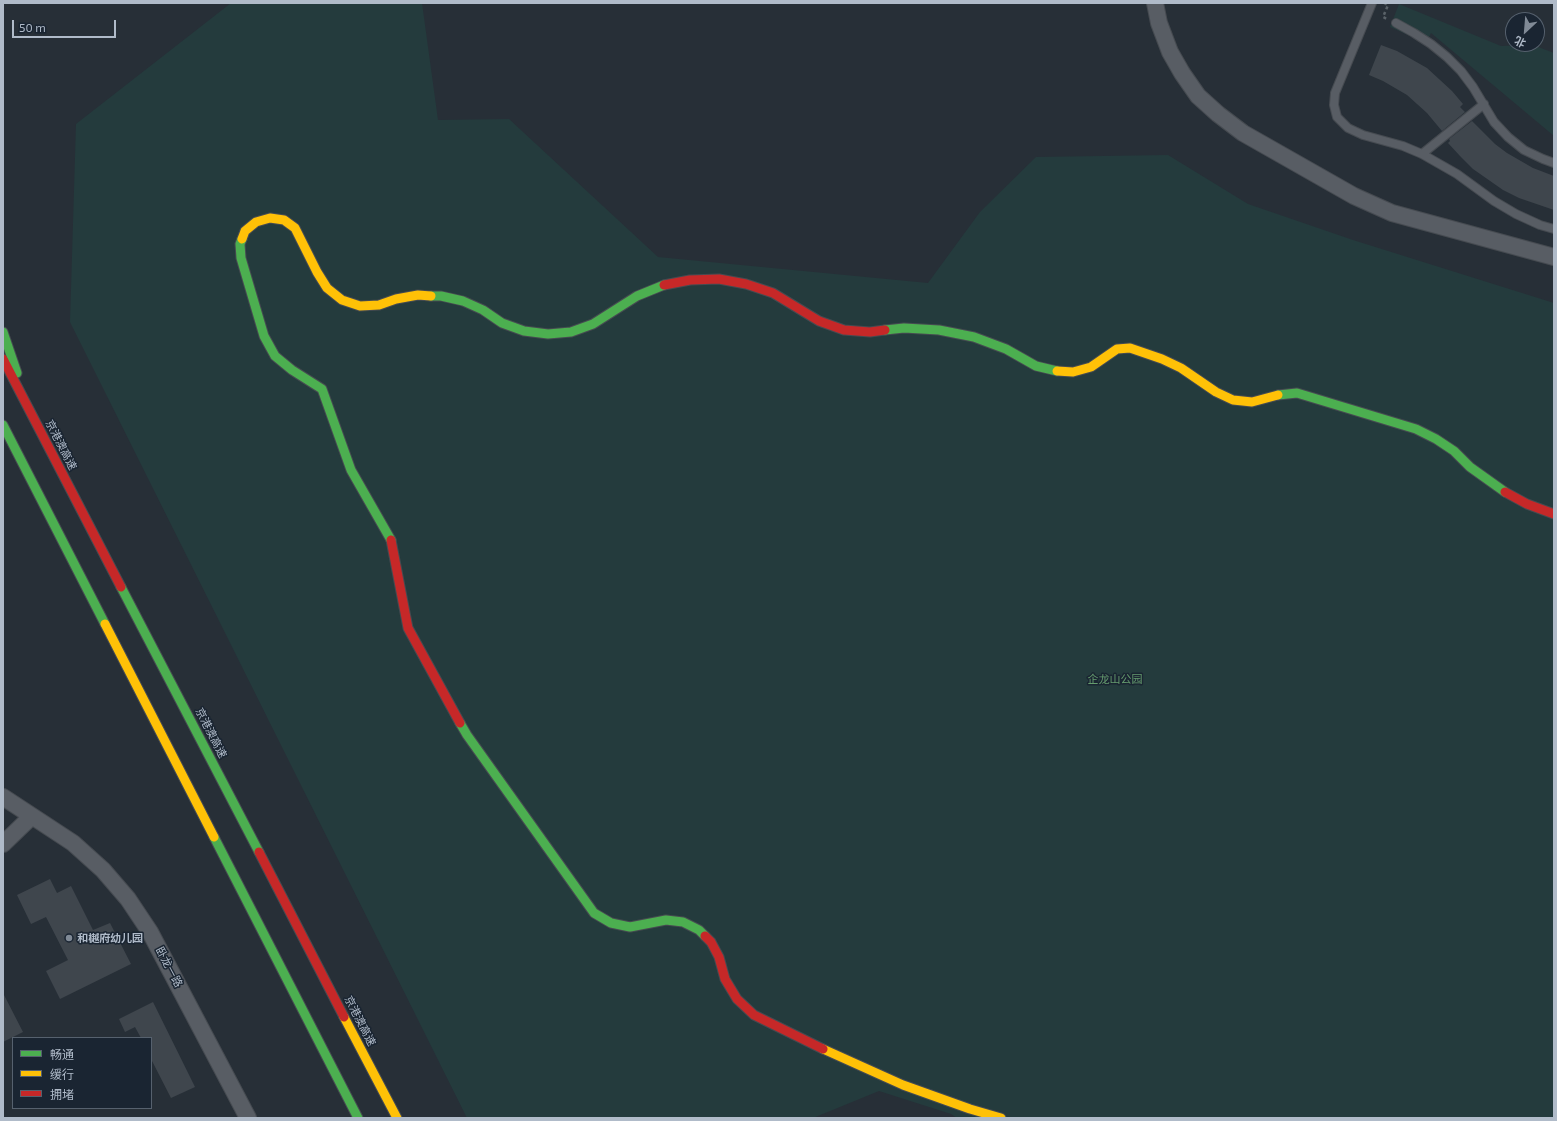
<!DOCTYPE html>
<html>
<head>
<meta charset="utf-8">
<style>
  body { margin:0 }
  #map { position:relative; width:1557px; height:1121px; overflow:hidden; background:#272f37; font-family:"Exo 2","Noto Sans SC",sans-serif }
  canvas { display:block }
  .frame { position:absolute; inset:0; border:4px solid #b0bbc9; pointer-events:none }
  .legend { position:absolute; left:12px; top:1037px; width:140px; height:72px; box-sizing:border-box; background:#1a2532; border:1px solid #56616e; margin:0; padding:5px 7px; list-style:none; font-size:12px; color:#b0bbc9 }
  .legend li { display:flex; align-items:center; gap:8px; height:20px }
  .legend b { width:20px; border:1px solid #56616e }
  .north { position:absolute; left:1505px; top:12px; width:40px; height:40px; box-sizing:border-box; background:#1a2532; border:1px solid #56616e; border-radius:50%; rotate:206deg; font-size:11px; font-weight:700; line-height:16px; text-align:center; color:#b0bbc9 }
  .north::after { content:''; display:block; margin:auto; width:14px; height:18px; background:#808a96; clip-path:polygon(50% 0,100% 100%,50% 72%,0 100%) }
  .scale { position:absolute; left:12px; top:20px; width:104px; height:18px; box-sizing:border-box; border:2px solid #b0bbc9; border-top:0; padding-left:5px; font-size:12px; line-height:14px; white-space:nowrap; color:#b0bbc9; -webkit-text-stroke:3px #1a2532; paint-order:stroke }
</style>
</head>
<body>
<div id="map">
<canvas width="1557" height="1121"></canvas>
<div class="frame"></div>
<ul class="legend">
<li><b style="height:5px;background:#4caf50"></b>畅通</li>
<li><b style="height:5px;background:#ffc107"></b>缓行</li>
<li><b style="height:5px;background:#c62828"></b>拥堵</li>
</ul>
<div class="north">北</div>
<div class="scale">50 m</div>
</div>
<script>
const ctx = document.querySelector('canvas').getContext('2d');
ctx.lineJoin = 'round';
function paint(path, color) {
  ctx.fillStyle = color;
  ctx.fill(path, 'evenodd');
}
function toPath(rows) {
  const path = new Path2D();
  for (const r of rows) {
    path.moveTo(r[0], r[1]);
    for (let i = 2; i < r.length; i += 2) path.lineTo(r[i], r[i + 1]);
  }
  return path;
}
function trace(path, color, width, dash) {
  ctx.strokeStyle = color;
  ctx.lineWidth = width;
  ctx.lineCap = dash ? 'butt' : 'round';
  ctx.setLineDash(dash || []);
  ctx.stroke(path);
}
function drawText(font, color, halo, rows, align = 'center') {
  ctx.font = font + ' "Exo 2","Noto Sans SC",sans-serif';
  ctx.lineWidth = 3;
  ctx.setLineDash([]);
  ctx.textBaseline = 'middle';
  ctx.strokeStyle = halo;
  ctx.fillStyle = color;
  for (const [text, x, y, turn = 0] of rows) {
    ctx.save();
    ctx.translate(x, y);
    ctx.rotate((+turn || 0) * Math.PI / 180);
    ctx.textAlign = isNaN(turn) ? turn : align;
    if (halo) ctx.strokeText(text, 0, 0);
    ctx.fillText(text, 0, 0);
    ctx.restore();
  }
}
paint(toPath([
  [231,3,422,3,438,120,509,119,658,257,928,283,980,212,1036,157,1168,155,1248,204,1353,240,1554,303,1554,1118,957,1118,951,1114,879,1091,813,1118,467,1118,70,322,76,124],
  [1399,4,1501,46,1533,45,1554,53,1554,136,1431,33,1426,43,1390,27]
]), '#243b3d');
paint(toPath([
  [1381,45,1397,51,1427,68,1452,91,1463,104,1460,107,1465,112,1442,131,1427,113,1407,95,1383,81,1369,75],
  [1472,121,1495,144,1507,153,1533,168,1554,176,1554,210,1519,198,1503,190,1473,169,1460,156,1448,143,1450,141,1449,139],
  [50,879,57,893,71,886,93,930,110,923,131,964,60,999,46,971,68,960,46,917,31,924,17,895],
  [3,993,23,1032,3,1042],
  [153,1002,195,1087,171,1098,151,1059,151,1038,141,1038,135,1027,125,1032,119,1019]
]), '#3f464d');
const lane = toPath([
  [1372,3,1335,93,1334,105,1337,117,1348,128,1363,135,1403,146,1422,154,1457,174,1494,201,1516,214,1540,225,1554,229],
  [1396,23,1414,33,1431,44,1447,57,1461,71,1473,87,1494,122,1508,137,1524,150,1543,159,1554,163],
  [1422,154,1484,104]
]);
const street = toPath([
  [1155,3,1159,23,1170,52,1182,73,1198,96,1218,114,1243,133,1354,196,1392,213,1554,257],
  [3,797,73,843,103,870,128,899,150,932,248,1118],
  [3,844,32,816]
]);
const fast = toPath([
  [242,239,240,244,241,258,264,336,275,356,292,370,322,389,351,470,391,540],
  [431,296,441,296,463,301,483,310,502,323,524,331,548,334,571,332,593,324,637,296,664,285],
  [885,330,904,328,939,330,974,337,1006,349,1036,366,1057,371],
  [3,332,17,373],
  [1278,395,1297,393,1416,429,1436,439,1454,451,1470,467,1505,492],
  [3,425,105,624],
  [121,587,259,852],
  [460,723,467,735,594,913,611,923,630,927,666,920,683,922,699,930,705,936],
  [214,837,358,1118]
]);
const slow = toPath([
  [242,239,245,231,256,222,270,218,284,220,295,228,317,272,327,288,342,300,360,306,379,305,396,299,418,295,431,296],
  [1057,371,1073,372,1091,367,1117,349,1130,348,1162,359,1181,368,1216,392,1233,400,1252,402,1278,395],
  [105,624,214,837],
  [344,1017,397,1118],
  [823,1049,903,1085,970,1109,1001,1118]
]);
const jam = toPath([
  [664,285,690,280,719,279,746,284,773,293,819,321,844,330,870,332,885,330],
  [3,359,121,587],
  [1505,492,1527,504,1554,514],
  [391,540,408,628,460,723],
  [259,852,344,1017],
  [705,936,711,942,719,957,725,979,737,999,754,1015,823,1049]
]);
trace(lane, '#464b51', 10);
trace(street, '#464b51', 18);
trace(fast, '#464b51', 11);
trace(slow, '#464b51', 11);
trace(jam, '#464b51', 11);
trace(toPath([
  [1384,3,1388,5,1383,17,1387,19]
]), '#5a6268', 2.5, [3, 3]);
trace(lane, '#585d64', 8);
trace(street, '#585d64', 16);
trace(fast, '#4caf50', 9);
trace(slow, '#ffc107', 9);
trace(jam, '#c62828', 9);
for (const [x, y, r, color] of [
  [69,938,4,"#808a96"]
]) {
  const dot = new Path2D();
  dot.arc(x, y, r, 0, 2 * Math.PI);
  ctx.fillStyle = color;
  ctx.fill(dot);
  trace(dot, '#1a2532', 1.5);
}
drawText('11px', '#b0bbc9', '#1a2532', [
  ["京港澳高速",61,445,63],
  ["京港澳高速",211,733,63],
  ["卧龙一路",169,967,62],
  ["京港澳高速",360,1021,63]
]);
drawText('11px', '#659c6e', '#1a2532', [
  ["企龙山公园",1115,679]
]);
drawText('bold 11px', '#b0bbc9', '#1a2532', [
  ["和樾府幼儿园",77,938]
], 'left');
</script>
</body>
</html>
